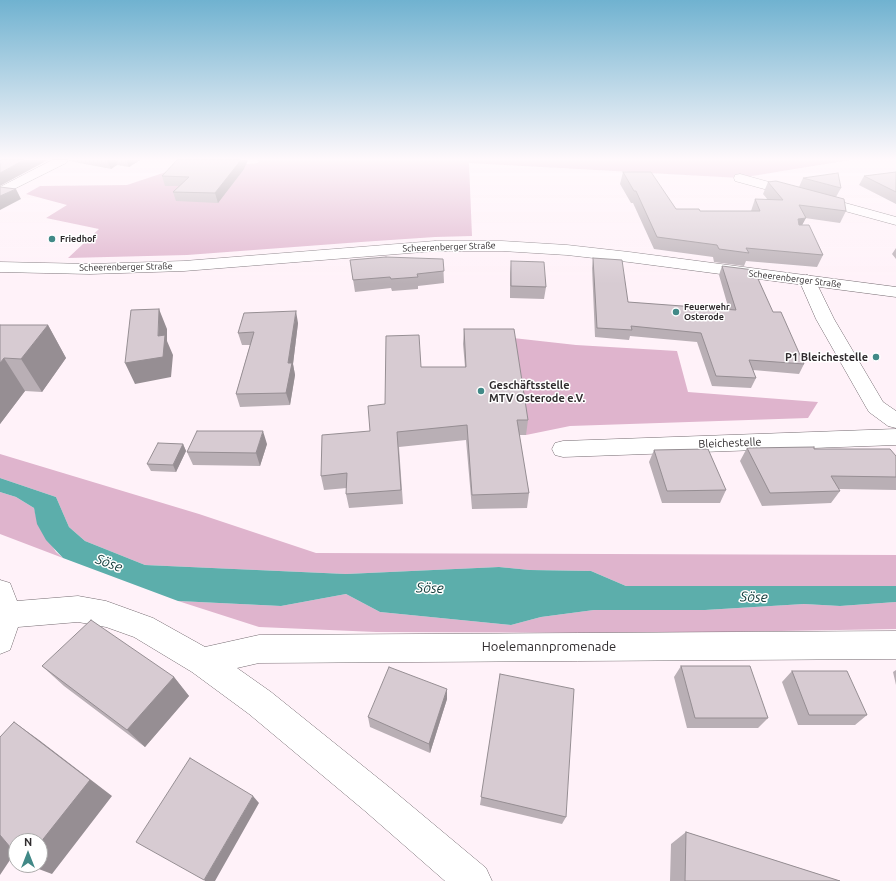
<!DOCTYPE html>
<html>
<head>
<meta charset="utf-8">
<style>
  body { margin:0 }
  #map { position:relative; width:896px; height:881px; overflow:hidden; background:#fff2f9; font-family:Ubuntu,sans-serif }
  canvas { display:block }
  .north { position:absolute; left:8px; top:833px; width:40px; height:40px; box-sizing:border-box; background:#fff; border:1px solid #acabab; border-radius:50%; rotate:0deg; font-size:11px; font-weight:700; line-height:16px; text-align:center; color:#302c2e }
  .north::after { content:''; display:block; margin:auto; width:14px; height:18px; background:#418987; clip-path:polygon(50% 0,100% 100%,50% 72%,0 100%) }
</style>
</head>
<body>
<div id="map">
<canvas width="896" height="881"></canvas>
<div class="north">N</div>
</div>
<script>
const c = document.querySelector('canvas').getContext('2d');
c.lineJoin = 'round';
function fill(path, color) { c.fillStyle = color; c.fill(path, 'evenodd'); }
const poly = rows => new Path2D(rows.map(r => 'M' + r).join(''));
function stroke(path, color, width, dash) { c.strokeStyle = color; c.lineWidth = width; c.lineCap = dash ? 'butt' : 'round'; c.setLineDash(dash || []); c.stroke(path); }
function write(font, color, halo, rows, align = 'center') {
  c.font = font + ' Ubuntu,sans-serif'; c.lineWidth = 3; c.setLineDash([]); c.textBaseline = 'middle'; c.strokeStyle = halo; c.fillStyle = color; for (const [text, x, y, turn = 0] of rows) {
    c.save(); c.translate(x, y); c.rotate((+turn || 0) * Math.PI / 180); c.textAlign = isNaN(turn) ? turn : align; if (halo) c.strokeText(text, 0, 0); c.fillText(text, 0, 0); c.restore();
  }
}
fill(poly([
  [259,160,850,160,740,178,469,163,472,236,435,237,361,242,187,255,68,258,99,229,46,218,67,205,26,194,40,186,127,185,169,171,258,163],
  [513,338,576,345,677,351,688,392,818,402,808,418,570,426,526,435,512,343],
  [0,454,199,514,316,553,896,555,896,586,626,586,591,571,530,570,499,567,346,574,145,565,85,541,69,527,56,497,0,478],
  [0,492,16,497,34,508,38,524,56,552,63,558,0,534],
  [346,594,380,612,511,625,541,617,594,610,705,610,804,604,840,606,896,602,896,629,666,633,376,632,259,627,178,601,281,606]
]), '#dfb4cd');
fill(poly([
  [0,478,56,497,69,527,85,541,145,565,346,574,499,567,530,570,591,571,626,586,896,586,896,602,840,606,804,604,705,610,594,610,541,617,511,625,380,612,346,594,281,606,178,601,63,558,46,540,37,524,34,508,16,497,0,492]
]), '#5caeab');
const minor = poly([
  [52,160,68,160,66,163,0,196,0,187,52,160],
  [740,174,896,217,896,225,735,181,734,178,735,175,740,174],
  [807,275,813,277,815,280,834,319,883,402,896,411,896,428,888,426,869,412,866,407,816,319,799,280,801,277,807,275],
  [896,429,896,445,563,457,555,455,552,449,555,443,563,441,896,429],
  [0,580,10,583,17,601,78,596,106,601,153,618,205,647,259,635,896,631,896,659,259,663,237,668,271,692,389,787,486,868,492,881,445,881,365,811,249,714,192,672,134,637,106,627,78,622,18,627,10,650,0,654,0,580]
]);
const major = poly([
  [435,241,502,241,567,245,629,252,896,287,896,297,629,262,567,255,502,251,435,251,184,271,90,274,0,272,0,262,90,264,184,261,435,241]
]);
stroke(minor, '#756b71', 1);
stroke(major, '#756b71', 1);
fill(minor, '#fff');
fill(major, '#fff');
fill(poly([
  [69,160,140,160,129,167,117,165,111,169,69,161],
  [244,169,218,203,176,201,173,192,179,186,165,186,162,176],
  [623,172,676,209,700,211,751,211,755,199,768,200,763,194,768,182,799,187,803,178,841,188,836,197,846,211,840,223,805,218,802,225,823,255,817,267,746,261,744,266,714,262,713,257,654,249,633,203,631,203,620,184],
  [896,172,896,204,859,185,864,176],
  [896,248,896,259,892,254],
  [593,258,628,302,729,310,719,275,722,266,773,312,804,364,799,374,753,370,756,378,751,388,712,386,697,342,630,336,629,340,595,337,592,268],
  [443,259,444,283,418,286,418,289,392,291,391,288,355,292,350,260],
  [511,261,546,287,544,299,510,298,510,273],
  [298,323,293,364,295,375,290,405,240,407,236,394,250,345,242,345,238,333],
  [0,325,48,325,66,358,42,392,25,391,0,424],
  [464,329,528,420,526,435,519,435,529,493,527,508,472,509,466,440,399,447,403,504,349,508,346,494,347,488,324,490,321,476,370,431,421,367,465,367,463,344],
  [183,444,186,451,176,472,151,471,147,464],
  [267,444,260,466,193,465,187,452],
  [747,448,814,449,896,456,896,490,839,489,840,491,831,503,762,506,740,461],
  [654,450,726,490,720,503,662,503,649,462],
  [42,666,174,677,189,696,145,747,64,686],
  [681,666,768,718,758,728,687,728,674,677],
  [896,670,896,685,893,672],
  [792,671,867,715,855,725,798,725,782,682],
  [500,674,566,817,562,824,480,805],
  [447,689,447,699,430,753,370,727,368,717],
  [686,832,840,881,670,881,671,844]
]), '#b9afb5');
fill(poly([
  [24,160,48,160,0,186,0,173],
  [107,160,116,160,117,165,111,169],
  [126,160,140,160,129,167],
  [241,160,248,160,244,169,218,203,215,193],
  [16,189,21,199,0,210,0,196],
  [806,218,800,229,793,231,798,219],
  [159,309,167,329,167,341,173,355,171,377,135,384,125,363,158,336],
  [296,311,298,323,293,364,295,375,290,405,286,393,288,363],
  [48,325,66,358,42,392,21,359],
  [4,358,25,391,0,424,0,363],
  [263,431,267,444,260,466,256,453],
  [183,444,186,451,176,472,173,465],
  [174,677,189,696,145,747,127,730],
  [447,689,447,699,430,753,429,744],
  [14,722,39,740,112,796,52,874,28,865,40,865,40,843],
  [253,796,259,803,215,881,205,881,204,880],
  [0,830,16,851,0,875]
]), '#968e93');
const building = poly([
  [0,160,24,160,0,173,0,160],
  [177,160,241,160,215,193,173,192,189,177,162,176,177,160],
  [623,172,651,172,676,209,699,209,700,211,760,211,755,199,783,200,768,182,776,181,844,199,846,211,799,205,806,218,798,219,799,225,809,225,823,255,746,248,749,253,719,249,717,245,657,237,636,191,634,191,623,172],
  [896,172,896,192,864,176,896,172],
  [838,173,841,188,803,178,838,173],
  [0,187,16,189,0,196,0,187],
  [386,257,443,259,444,271,417,274,418,277,391,279,390,277,353,280,350,260,386,257],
  [593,258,622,260,628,302,736,310,722,266,754,270,773,312,781,312,804,364,749,360,756,378,716,376,701,333,631,326,632,330,597,328,593,258],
  [511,261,544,262,546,287,511,286,511,261],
  [159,309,158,336,165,335,163,357,125,363,131,310,159,309],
  [296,311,288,363,292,363,286,393,236,394,254,332,238,333,244,313,296,311],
  [0,325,48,325,21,359,4,358,0,363,0,325],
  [464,329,514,329,528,420,517,420,529,493,472,495,467,425,397,432,401,490,346,494,347,473,321,476,322,435,370,431,368,406,385,404,386,336,419,335,421,367,466,367,464,329],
  [197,431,263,431,256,453,187,452,197,431],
  [158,443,183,444,173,465,147,464,158,443],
  [814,447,814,449,890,449,896,456,896,477,831,476,840,491,770,493,747,448,814,447],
  [708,449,726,490,667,491,654,450,708,449],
  [91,620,174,677,127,730,42,666,91,620],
  [681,666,750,666,768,718,695,718,681,666],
  [389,667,447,689,429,744,368,717,389,667],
  [792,671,847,671,867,715,809,715,792,671],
  [500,674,574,689,566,817,481,797,500,674],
  [14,722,90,780,40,843,40,841,16,841,16,854,0,835,0,737,14,722],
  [190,758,253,796,204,880,136,842,190,758],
  [686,832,840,881,685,881,686,832]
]);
fill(building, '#d7cbd2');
stroke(building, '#968e93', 1);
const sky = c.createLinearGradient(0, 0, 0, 284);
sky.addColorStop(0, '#70b2d0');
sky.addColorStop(0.56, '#fff9fc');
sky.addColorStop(1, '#fff9fc00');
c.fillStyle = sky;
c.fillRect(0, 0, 896, 284);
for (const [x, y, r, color] of [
  [52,239,4,"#418987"],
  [676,312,4,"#418987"],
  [876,357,4,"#418987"],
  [481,391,4,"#418987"]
]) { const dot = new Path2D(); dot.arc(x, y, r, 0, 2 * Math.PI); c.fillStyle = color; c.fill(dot); stroke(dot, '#fff', 1.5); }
write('bold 9px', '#302c2e', '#fff', [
  ["Friedhof",60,239],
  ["Feuerwehr",684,307],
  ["Osterode",684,317]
], 'left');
write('9px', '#302c2e', '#fff', [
  ["Scheerenberger Straße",449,247,-2],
  ["Scheerenberger Straße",126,267,-1],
  ["Scheerenberger Straße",795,279,7]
]);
write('bold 11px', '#302c2e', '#fff', [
  ["P1 Bleichestelle",868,357],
  ["Geschäftsstelle",489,385,"left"],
  ["MTV Osterode e.V.",489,398,"left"]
], 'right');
write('11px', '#302c2e', '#fff', [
  ["Bleichestelle",730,443,-2]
]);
write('13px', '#302c2e', '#fff', [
  ["Hoelemannpromenade",549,647]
]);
write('italic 14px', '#19413f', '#fff', [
  ["Söse",109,563,20],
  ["Söse",430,588,2],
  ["Söse",754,597,2]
]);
</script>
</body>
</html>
